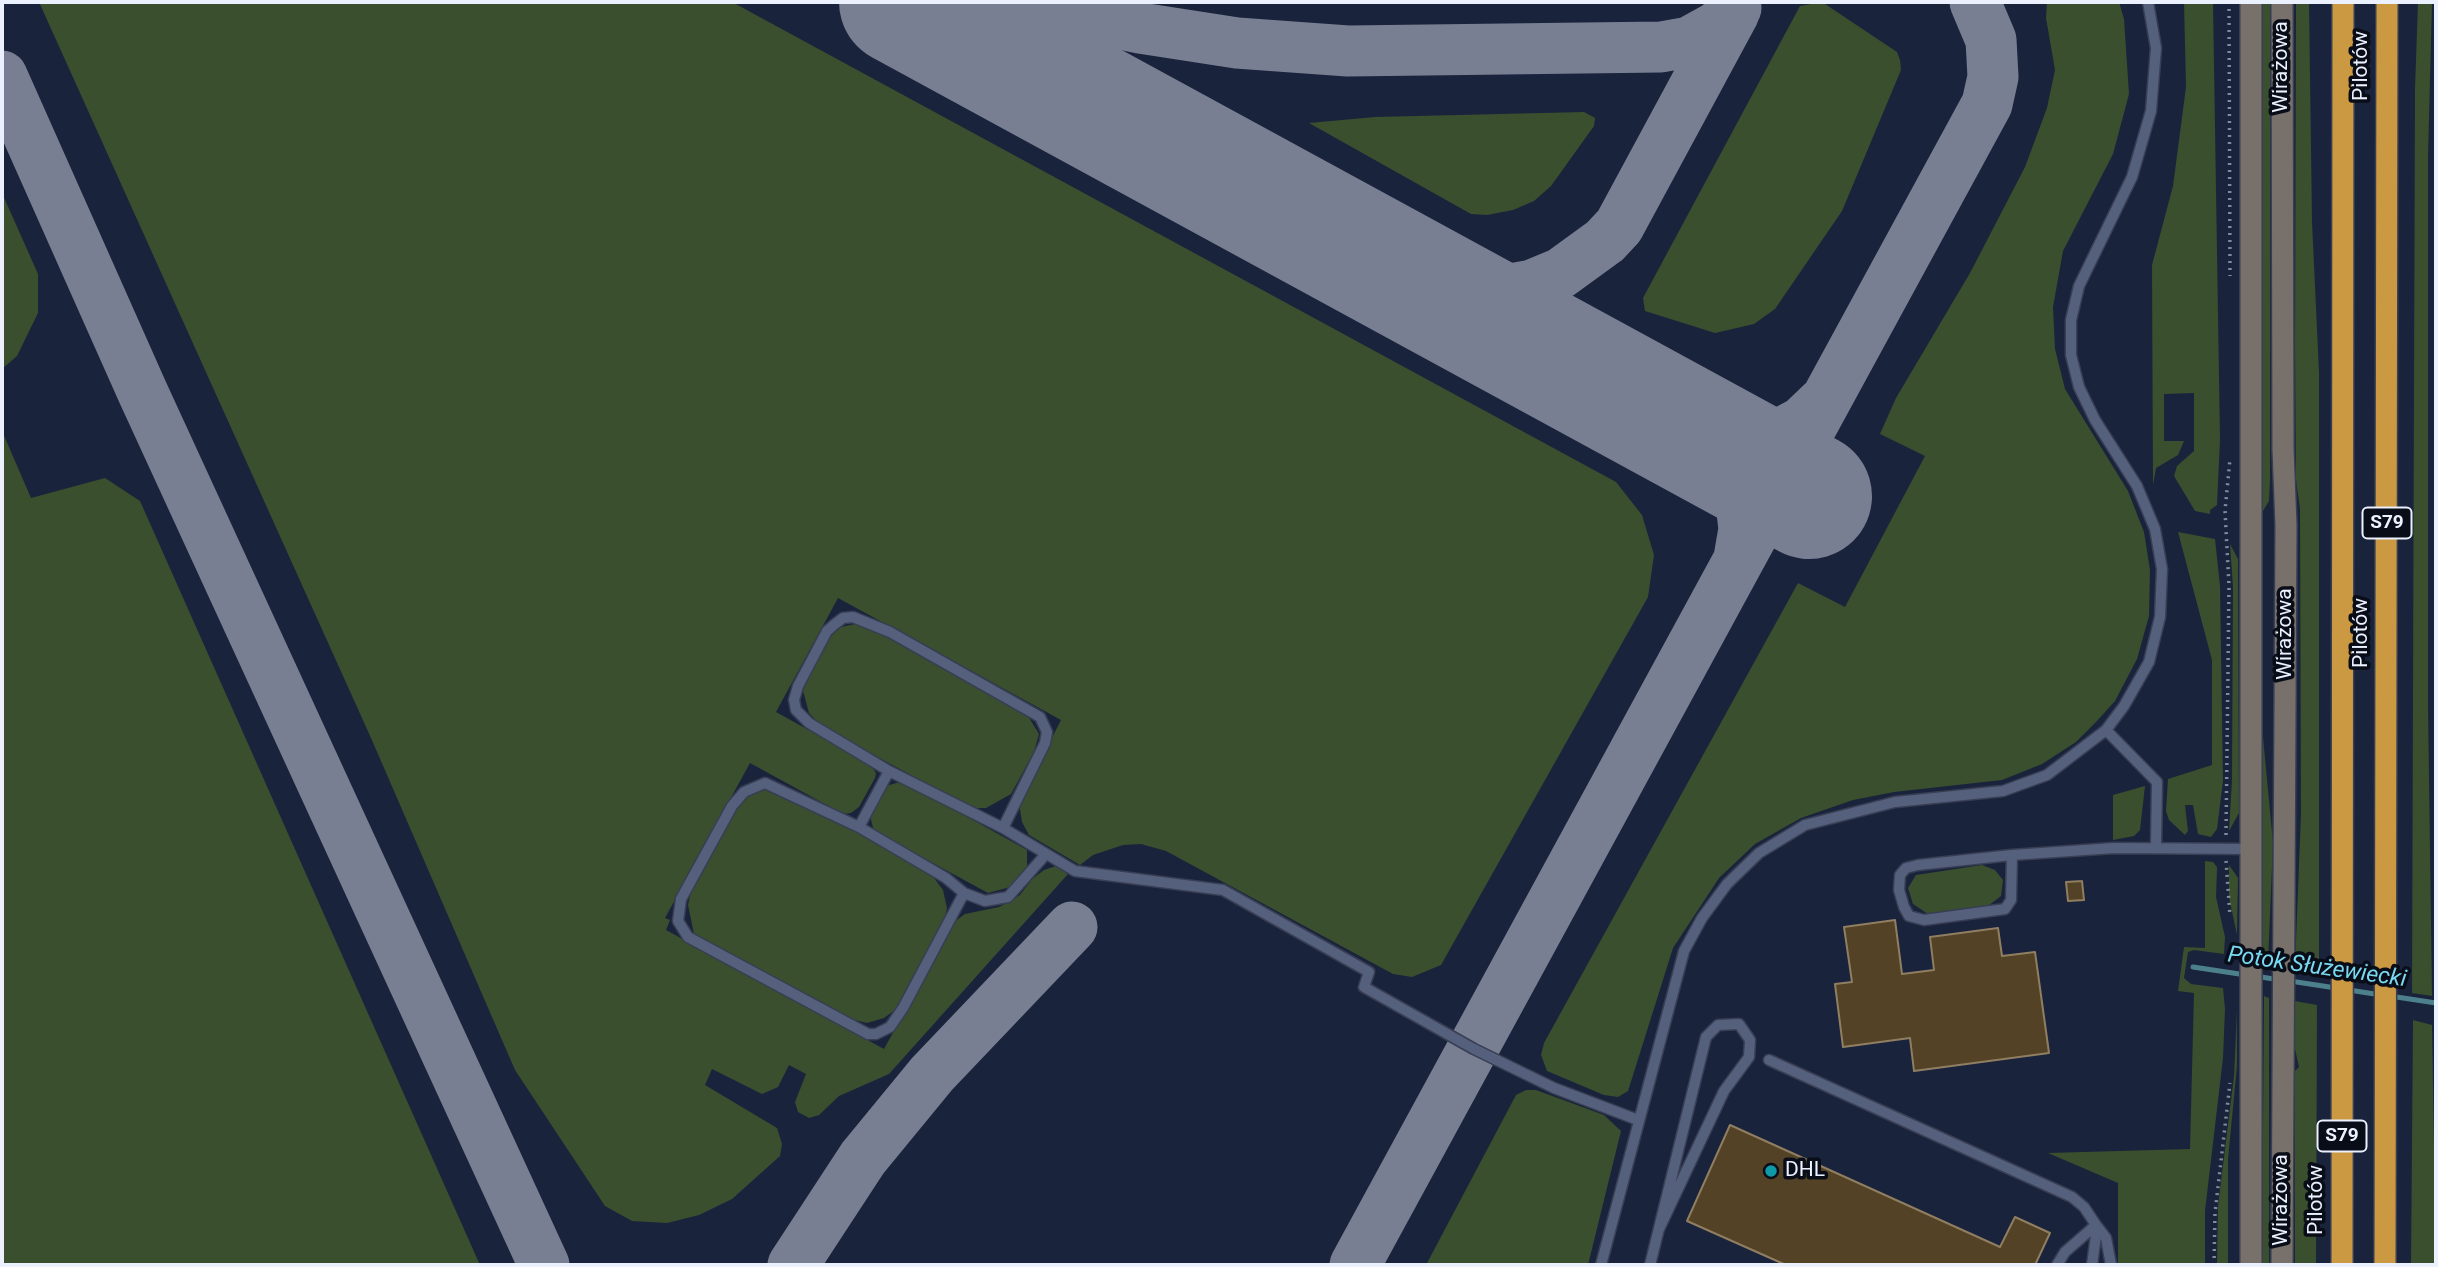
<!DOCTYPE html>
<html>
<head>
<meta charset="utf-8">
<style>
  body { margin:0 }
  #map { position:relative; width:2438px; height:1267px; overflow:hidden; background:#1a233c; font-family:Roboto,sans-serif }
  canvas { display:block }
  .frame { position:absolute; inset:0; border:4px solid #ecf1ff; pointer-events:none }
</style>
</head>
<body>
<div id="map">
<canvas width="2438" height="1267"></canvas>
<div class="frame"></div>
</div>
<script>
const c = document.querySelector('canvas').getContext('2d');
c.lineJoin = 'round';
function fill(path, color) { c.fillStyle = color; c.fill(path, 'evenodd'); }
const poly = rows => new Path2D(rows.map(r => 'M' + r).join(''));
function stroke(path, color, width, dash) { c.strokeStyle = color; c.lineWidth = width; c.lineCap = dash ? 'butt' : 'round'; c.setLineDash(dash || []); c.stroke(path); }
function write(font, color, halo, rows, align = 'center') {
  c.font = font + ' Roboto,sans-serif'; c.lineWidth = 7; c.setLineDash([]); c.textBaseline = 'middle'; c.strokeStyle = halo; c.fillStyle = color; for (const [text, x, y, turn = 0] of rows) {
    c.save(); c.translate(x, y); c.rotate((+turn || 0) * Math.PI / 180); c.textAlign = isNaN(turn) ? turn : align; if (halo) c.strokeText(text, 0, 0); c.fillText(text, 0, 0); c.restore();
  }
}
fill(poly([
  [39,2,732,2,1616,482,1642,515,1654,555,1648,597,1441,965,1412,977,1393,974,1166,851,1141,844,1123,845,1093,855,1080,865,1029,835,1022,822,1019,803,1061,720,838,598,776,712,870,764,876,773,875,778,859,807,851,813,843,814,750,763,665,918,670,920,666,930,884,1049,954,922,965,914,999,907,1020,895,1032,879,1044,870,1056,866,1068,874,889,1074,839,1096,819,1115,809,1118,798,1112,795,1102,806,1074,789,1065,778,1087,762,1094,712,1069,705,1085,777,1128,782,1144,780,1156,732,1199,699,1215,667,1223,632,1221,605,1206,515,1070,371,738],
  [1822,2,1897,52,1900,60,1901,70,1842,211,1775,309,1754,324,1715,333,1645,311,1643,298,1800,6],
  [2047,2,2119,2,2124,19,2129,94,2113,154,2063,251,2053,307,2055,349,2065,389,2128,491,2144,532,2150,570,2149,616,2137,659,2115,701,2096,722,2076,742,2042,764,2002,780,1894,792,1853,800,1801,818,1755,844,1719,878,1673,948,1628,1091,1618,1097,1604,1095,1547,1071,1541,1055,1544,1043,1798,583,1845,607,1925,456,1880,434,1896,398,1970,273,2025,167,2047,108,2055,70,2046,18],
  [2184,2,2213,2,2220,440,2217,505,2210,510,2210,514,2195,511,2174,476,2177,466,2194,451,2194,393,2164,394,2164,441,2184,441,2178,455,2156,468,2153,485,2152,265,2173,186,2186,87],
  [2263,2,2270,2,2270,480,2269,501,2263,511],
  [2296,2,2309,2,2312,222,2319,372,2319,971,2295,967,2301,813,2300,509,2296,480,2295,347],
  [2418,2,2432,2,2428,157,2428,705,2432,996,2412,993,2415,89],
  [1584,112,1595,118,1594,126,1551,186,1534,201,1513,210,1487,215,1471,214,1309,123,1375,117],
  [2,193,38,274,38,313,17,356,2,369],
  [2,431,31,498,105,478,140,501,480,1265,2,1265],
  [2178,532,2215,539,2220,586,2223,781,2217,829,2211,837,2198,834,2193,805,2185,805,2188,831,2185,835,2169,820,2166,811,2168,779,2212,765,2212,660],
  [2230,544,2238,559,2239,813,2229,831,2232,780,2233,587],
  [855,624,877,628,1012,701,1028,716,1039,734,1034,752,1011,794,986,808,972,808,822,727,809,713,802,687,824,642,841,627],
  [2263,737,2273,843,2268,962,2263,961],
  [903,781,1027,850,1027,870,1010,887,988,893,874,831,870,816,886,786],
  [2145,786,2140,830,2134,836,2113,840,2113,795],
  [764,789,786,793,931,874,943,890,947,908,945,917,895,1010,884,1018,867,1023,842,1017,694,934,688,905,691,891,736,806,751,793],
  [2205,861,2213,862,2217,867,2216,897,2225,937,2224,954,2194,950,2188,952,2184,978,2191,984,2223,988,2225,1009,2223,1058,2205,1211,2205,1265,2118,1265,2118,1183,2048,1153,2190,1149,2194,993,2178,991,2184,947,2205,948],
  [1982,865,1995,870,2003,880,2001,896,1988,906,1928,914,1913,904,1908,888,1916,875],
  [2229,865,2238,878,2237,935,2229,897],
  [2264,996,2269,998,2269,1265,2262,1265],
  [2295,1001,2317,1005,2316,1265,2295,1265,2295,1071,2299,1067,2295,1049],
  [2237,1011,2237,1066,2228,1159,2228,1264,2217,1265,2218,1206,2234,1076],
  [2413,1020,2432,1025,2436,1265,2411,1265],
  [1526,1090,1536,1090,1604,1115,1621,1131,1588,1265,1426,1265,1516,1095]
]), '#3a4f2e');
stroke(poly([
  [2193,967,2246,975],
  [2255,976,2280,980],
  [2290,981,2336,988],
  [2349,990,2381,995],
  [2390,996,2436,1003]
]), '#4d808d', 5);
stroke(poly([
  [1016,2,1140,28,1237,43,1348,51,1661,47,1689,42,1718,26,1736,8],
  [2,76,143,393,544,1265],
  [1420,284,1460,292,1499,291,1532,285,1561,273,1605,241,1619,226,1734,13],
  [1739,558,1744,529,1741,503,1732,480,1697,436,1753,440,1774,437,1802,422,1823,402],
  [793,1265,863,1158,932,1074,1072,927],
  [1355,1265,1987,104,1993,77,1991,40,1975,2]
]), '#787f93', 51);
stroke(poly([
  [902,2,1809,496]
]), '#787f93', 126);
const building = poly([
  [2082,881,2084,900,2068,901,2066,882,2082,881],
  [1895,920,1902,974,1934,970,1930,937,1998,928,2002,956,2035,952,2049,1053,1914,1071,1910,1038,1843,1047,1835,984,1852,982,1844,927,1895,920],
  [1730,1125,2000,1247,2015,1217,2050,1233,2035,1265,1786,1265,1687,1221,1730,1125]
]);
fill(building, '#534226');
stroke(building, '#907e61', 2);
const service = poly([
  [2106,730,2157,782,2156,847],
  [859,827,889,771],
  [1003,828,1045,743,1047,732,1040,717,890,632,853,617,843,618,835,624,827,631,798,686,794,700,796,710,809,723,889,771,1003,828,1075,871,1223,890,1369,972,1364,987,1474,1049,1554,1088,1638,1120],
  [2012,855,2011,900,2005,909,1924,920,1909,916,1904,907,1899,890,1900,875,1906,868,1918,865,2012,855,2114,848,2251,849],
  [964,893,903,1008,890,1027,876,1034,868,1034,688,937,678,921,681,899,732,806,744,792,765,783,859,827,946,878,964,893,985,901,1008,897,1046,854],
  [1769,1060,2072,1197,2084,1207,2096,1225,2065,1252,2057,1265],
  [2096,1225,2106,1238,2111,1265],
  [1601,1265,1684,951,1702,918,1727,884,1759,853,1805,825,1895,802,2003,791,2047,775,2106,730,2124,706,2149,662,2160,617,2162,569,2155,529,2137,486,2095,420,2079,387,2071,355,2071,320,2079,286,2132,177,2151,111,2156,48,2148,2],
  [1650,1265,1706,1037,1718,1025,1739,1024,1750,1040,1749,1057,1724,1091,1659,1229],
  [2092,1265,2097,1228]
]);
const secondary = poly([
  [2251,1265,2251,2],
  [2282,1265,2286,525,2283,449,2282,2]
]);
const motorway = poly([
  [2342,1265,2343,2],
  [2385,1265,2387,2]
]);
stroke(service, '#383e53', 13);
stroke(secondary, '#383e53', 24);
stroke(motorway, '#383e53', 24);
stroke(poly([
  [2229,2,2230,276],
  [2226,835,2229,586,2225,511,2230,459],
  [2226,861,2230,916],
  [2214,1265,2215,1213,2230,1083]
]), '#838a9d', 3.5, [2, 5]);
stroke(service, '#55607d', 10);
stroke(secondary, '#78716b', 21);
stroke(motorway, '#cb9941', 21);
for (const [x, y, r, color] of [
  [1771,1171,7,"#0f9aa8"]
]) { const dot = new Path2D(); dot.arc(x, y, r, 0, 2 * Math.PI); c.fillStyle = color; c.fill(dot); stroke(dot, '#090d18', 2.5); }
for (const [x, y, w] of [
  [2387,523,49],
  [2342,1136,49]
]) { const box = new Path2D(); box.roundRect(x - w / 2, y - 15.5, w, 31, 5); c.fillStyle = '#090d18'; c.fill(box); stroke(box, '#ecf1ff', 2); }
write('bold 19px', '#ecf1ff', null, [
  ["S79",2387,523],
  ["S79",2342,1136]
]);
write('21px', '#ecf1ff', '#090d18', [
  ["Pilotów",2362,66,-90],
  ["Wirażowa",2282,67,-90],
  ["Pilotów",2362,633,-90],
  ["Wirażowa",2286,634,-90],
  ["Wirażowa",2282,1200,-90],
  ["Pilotów",2317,1200,-90]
]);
write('21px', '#ecf1ff', '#090d18', [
  ["DHL",1785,1171]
], 'left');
write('italic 23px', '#79d9f0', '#090d18', [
  ["Potok Służewiecki",2317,968,8]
]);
</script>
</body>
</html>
